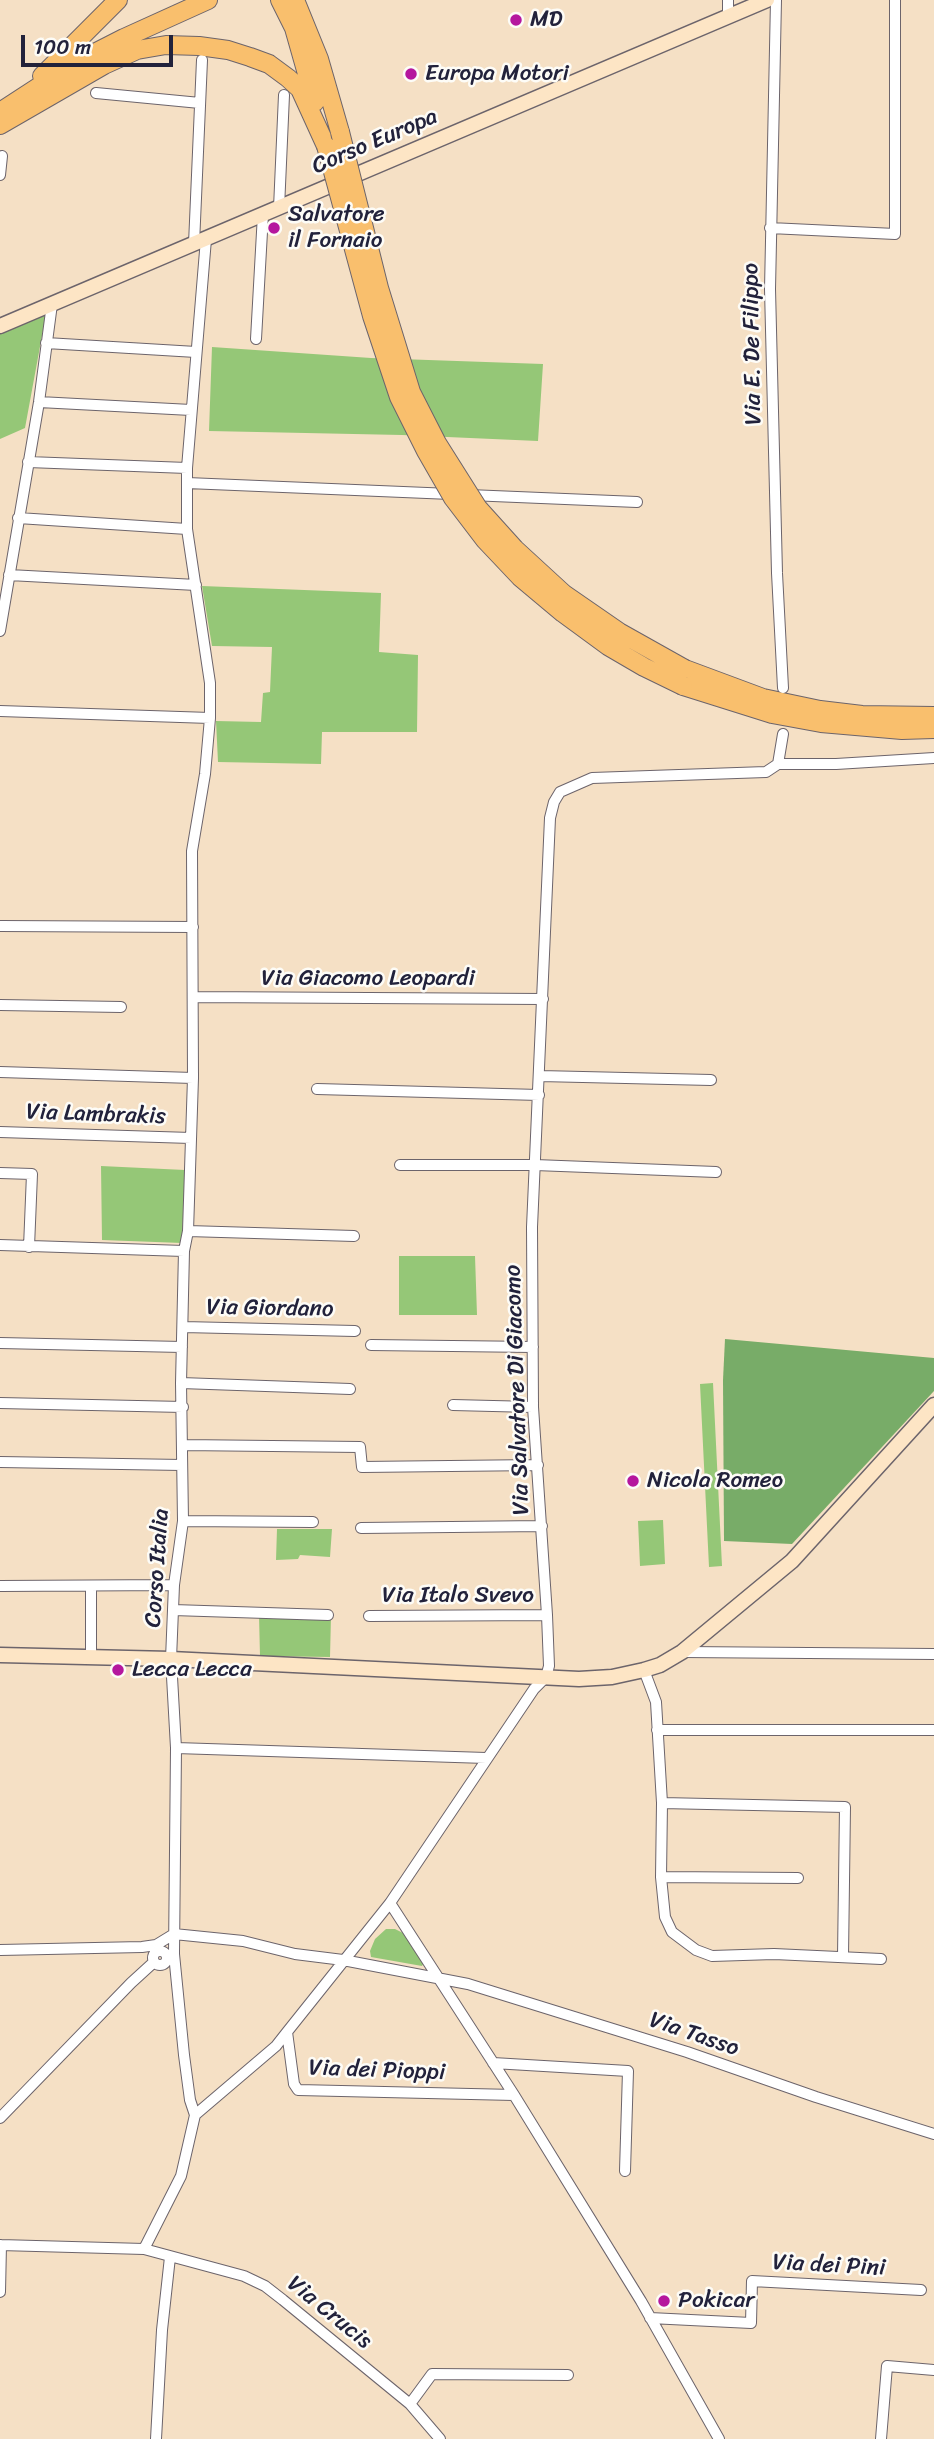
<!DOCTYPE html>
<html>
<head>
<meta charset="utf-8">
<style>
  body { margin:0 }
  #map { position:relative; width:934px; height:2439px; overflow:hidden; background:#f5e0c5; font-family:Sriracha,sans-serif }
  canvas { display:block }
  .scale { position:absolute; left:21px; top:35px; width:152px; height:32px; box-sizing:border-box; border:4px solid #22223b; border-top:0; padding-left:9px; font-size:21px; line-height:24px; white-space:nowrap; color:#22223b; -webkit-text-stroke:5px #fdfcf7; paint-order:stroke }
</style>
</head>
<body>
<div id="map">
<canvas width="934" height="2439"></canvas>
<div class="scale">100 m</div>
</div>
<script>
const c = document.querySelector('canvas').getContext('2d');
c.lineJoin = 'round';
function fill(path, color) { c.fillStyle = color; c.fill(path, 'evenodd'); }
const poly = rows => new Path2D(rows.map(r => 'M' + r).join(''));
function stroke(path, color, width, dash) { c.strokeStyle = color; c.lineWidth = width; c.lineCap = dash ? 'butt' : 'round'; c.setLineDash(dash || []); c.stroke(path); }
function write(font, color, halo, rows, align = 'center') {
  c.font = font + ' Sriracha,sans-serif'; c.lineWidth = 5; c.setLineDash([]); c.textBaseline = 'middle'; c.strokeStyle = halo; c.fillStyle = color; for (const [text, x, y, turn = 0] of rows) {
    c.save(); c.translate(x, y); c.rotate((+turn || 0) * Math.PI / 180); c.textAlign = isNaN(turn) ? turn : align; if (halo) c.strokeText(text, 0, 0); c.fillText(text, 0, 0); c.restore();
  }
}
fill(poly([
  [46,314,25,428,0,439,0,333],
  [212,347,371,358,543,364,538,441,402,435,209,431],
  [202,586,381,593,379,652,418,655,417,732,322,732,321,764,218,762,216,721,261,722,263,693,270,692,272,647,212,646],
  [101,1166,185,1170,182,1243,102,1240],
  [399,1256,475,1256,477,1315,399,1315],
  [713,1383,722,1566,709,1567,700,1384],
  [663,1520,665,1564,640,1566,638,1521],
  [277,1529,332,1529,330,1557,300,1555,298,1559,276,1560],
  [259,1615,331,1616,330,1657,260,1656],
  [386,1929,395,1929,403,1933,424,1963,422,1966,371,1957,370,1951,375,1939]
]), '#95c777');
fill(poly([
  [725,1339,934,1358,934,1391,792,1544,724,1541,723,1380]
]), '#78ac68');
const street = poly([
  [776,0,770,289,777,573,783,688],
  [728,17,728,0],
  [96,93,200,103],
  [0,175,2,156],
  [279,208,284,95],
  [770,228,895,234,895,0],
  [194,244,202,60],
  [256,339,263,214],
  [46,343,196,352],
  [39,402,191,410],
  [28,462,187,468],
  [187,483,451,494],
  [469,495,637,502],
  [18,518,187,529],
  [9,575,196,585],
  [0,631,39,402,52,304],
  [0,711,210,718],
  [778,764,836,764,934,758],
  [0,926,193,927],
  [193,997,543,999],
  [0,1005,121,1007],
  [0,1072,193,1078],
  [540,1076,711,1080],
  [317,1089,539,1095],
  [0,1132,191,1138],
  [400,1165,535,1165,716,1172],
  [0,1173,32,1174,29,1247],
  [188,1231,354,1236],
  [0,1245,184,1251],
  [183,1327,355,1331],
  [0,1343,182,1347],
  [371,1345,533,1347],
  [181,1383,350,1389],
  [0,1403,183,1407],
  [453,1405,533,1407],
  [183,1445,360,1447,362,1467,538,1465],
  [0,1462,182,1465],
  [183,1521,313,1522],
  [361,1528,542,1526],
  [0,1586,174,1585],
  [173,1610,328,1615],
  [369,1616,547,1615],
  [683,1652,934,1654],
  [91,1657,91,1586],
  [644,1670,656,1702,662,1803,661,1877,665,1917,672,1932,696,1950,712,1956,774,1954,881,1959],
  [657,1730,934,1730],
  [176,1748,486,1758],
  [662,1803,845,1807,843,1956],
  [661,1877,798,1878],
  [390,1903,514,2095,641,2301,719,2439],
  [0,1950,142,1947,156,1945,174,1934,243,1941,295,1954,343,1960,468,1984,687,2052,816,2097,934,2134],
  '153 1958a7 7 0 1 1 14 0a7 7 0 1 1-14 0Z',
  [287,2032,294,2084,298,2090,514,2095],
  [493,2063,628,2071,625,2171],
  [195,2115,276,2046,287,2032,390,1903,534,1689,546,1677,549,1666,547,1615,533,1407,532,1227,550,818,554,802,560,792,592,778,766,772,778,764,783,734],
  [0,2118,131,1983,154,1962],
  [0,2245,144,2249,244,2276,265,2286,283,2300,410,2404,440,2439],
  [144,2249,181,2176,195,2115,190,2100,184,2055,174,1954,176,1748,171,1659,174,1585,183,1521,181,1383,184,1251,188,1231,193,1078,192,851,205,774,210,718,210,683,187,529,187,468,206,239],
  [0,2292,1,2245],
  [650,2318,751,2323,752,2281,921,2290],
  [410,2404,432,2374,568,2375],
  [156,2439,162,2330,170,2257],
  [881,2439,887,2366,934,2370]
]);
const secondary = poly([
  [0,326,767,0],
  [0,1655,171,1659,579,1679,612,1677,644,1670,660,1665,682,1652,792,1561,934,1405]
]);
const highway = poly([
  [280,0,294,28,315,102],
  [295,0,319,59,340,132],
  [42,76,118,0],
  [0,112,75,63,124,38,208,0],
  [0,125,104,65,137,50,166,45,199,46,228,50,250,57,269,64,288,78,300,89,326,146],
  [685,669,763,698,820,710,862,715,934,716],
  [683,686,772,714,821,723,902,730,934,729]
]);
stroke(street, '#6c646b', 12);
stroke(secondary, '#6c646b', 17);
stroke(highway, '#6c646b', 20);
stroke(street, '#fff', 10);
stroke(secondary, '#fde5c5', 14);
stroke(highway, '#f9bf6d', 18);
const highwayBridge = poly([
  [340,132,379,288,411,392,437,443,478,508,515,549,564,594,619,632,685,669],
  [326,146,372,316,399,397,426,451,453,498,485,540,520,577,563,613,608,646,644,667,683,686]
]);
stroke(highwayBridge, '#6c646b', 20, []);
stroke(highwayBridge, '#f9bf6d', 18);
for (const [x, y, r, color] of [
  [516,20,7,"#b5179e"],
  [411,74,7,"#b5179e"],
  [274,228,7,"#b5179e"],
  [633,1481,7,"#b5179e"],
  [118,1670,7,"#b5179e"],
  [664,2301,7,"#b5179e"]
]) { const dot = new Path2D(); dot.arc(x, y, r, 0, 2 * Math.PI); c.fillStyle = color; c.fill(dot); stroke(dot, '#fdfcf7', 2.5); }
write('23px', '#22223b', '#fdfcf7', [
  ["MD",530,20],
  ["Europa Motori",425,74],
  ["Salvatore",288,215],
  ["il Fornaio",288,241],
  ["Nicola Romeo",647,1481],
  ["Lecca Lecca",132,1670],
  ["Pokicar",678,2301]
], 'left');
write('23px', '#22223b', '#fdfcf7', [
  ["Corso Europa",375,142,-23],
  ["Via E. De Filippo",753,344,-91],
  ["Via Giacomo Leopardi",368,979],
  ["Via Lambrakis",96,1115,2],
  ["Via Giordano",270,1309,1],
  ["Via Salvatore Di Giacomo",518,1390,-92],
  ["Corso Italia",158,1568,-86],
  ["Via Italo Svevo",458,1596],
  ["Via Tasso",694,2035,19],
  ["Via dei Pioppi",377,2071,2],
  ["Via dei Pini",829,2266,3],
  ["Via Crucis",329,2313,39]
]);
</script>
</body>
</html>
